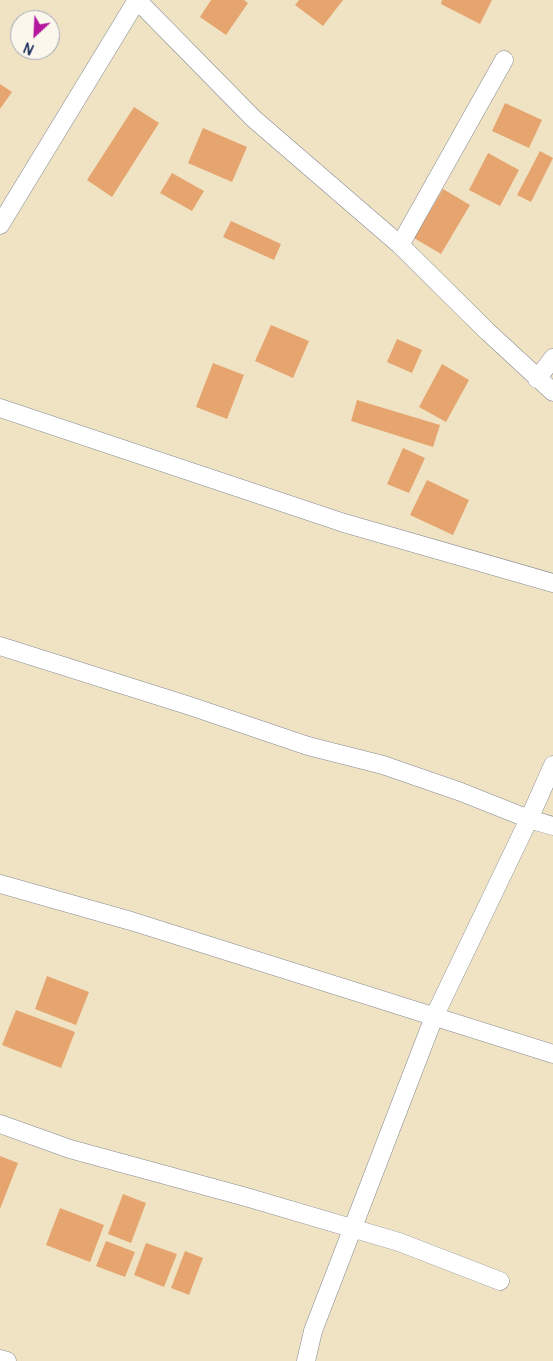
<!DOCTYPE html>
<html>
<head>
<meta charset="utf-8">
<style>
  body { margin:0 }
  #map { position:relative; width:553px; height:1361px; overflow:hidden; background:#efe3c4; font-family:Pangolin,sans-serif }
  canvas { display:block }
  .north { position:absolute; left:10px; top:10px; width:50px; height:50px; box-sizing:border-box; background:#fbf7ec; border:1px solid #a1a7b3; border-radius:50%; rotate:205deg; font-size:14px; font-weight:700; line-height:20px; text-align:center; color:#1b2f5e }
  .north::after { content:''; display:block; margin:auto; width:18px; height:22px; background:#b5179e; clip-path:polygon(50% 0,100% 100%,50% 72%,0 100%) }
</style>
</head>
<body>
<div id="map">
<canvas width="553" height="1361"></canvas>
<div class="north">N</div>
</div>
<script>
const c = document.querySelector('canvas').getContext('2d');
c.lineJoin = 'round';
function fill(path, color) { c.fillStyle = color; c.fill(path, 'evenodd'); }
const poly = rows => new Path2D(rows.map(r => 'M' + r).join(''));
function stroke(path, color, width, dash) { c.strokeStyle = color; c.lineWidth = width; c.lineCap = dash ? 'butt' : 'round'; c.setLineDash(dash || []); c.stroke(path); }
fill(poly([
  [211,0,244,0,248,3,226,35,200,17],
  [299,0,343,0,323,26,295,5],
  [442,0,492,0,480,24,441,4],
  [0,84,12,92,0,109],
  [505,103,542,120,529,148,492,131],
  [134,107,159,123,112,197,87,180],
  [203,128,247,147,232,182,188,163],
  [540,151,553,158,531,202,517,195],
  [488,153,519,170,500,206,469,190],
  [172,173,204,191,192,211,160,193],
  [443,189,470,205,441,254,414,238],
  [231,221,281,244,274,260,223,237],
  [271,325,309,341,293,378,255,361],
  [397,339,422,350,412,373,387,362],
  [213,363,244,375,227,419,196,407],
  [442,364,469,380,446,422,419,407],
  [357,400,440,425,433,447,351,421],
  [403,448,425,458,409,493,387,484],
  [427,480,469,500,453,535,410,515],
  [47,976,89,992,76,1025,35,1009],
  [16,1010,75,1032,61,1068,2,1045],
  [0,1156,18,1163,0,1209],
  [123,1194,146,1203,131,1243,108,1234],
  [60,1208,104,1225,90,1262,46,1245],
  [106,1241,135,1252,125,1277,96,1266],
  [146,1243,177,1254,164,1287,134,1275],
  [185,1251,203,1258,189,1295,171,1288]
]), '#e6a56f');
const minor = poly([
  [137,0,254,119,400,245,488,332,553,392],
  [0,225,137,0],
  [400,245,504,60],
  [537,379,553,358],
  [0,408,344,523,553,583],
  [0,646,190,706,308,746,383,765,461,792,529,819,553,826],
  [0,884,131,921,553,1054],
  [0,1124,70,1149,246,1197,399,1242,500,1281],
  [0,1359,7,1361],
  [306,1361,313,1331,434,1017,529,819,553,765]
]);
stroke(minor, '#858991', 19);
stroke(minor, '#fff', 18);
</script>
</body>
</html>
